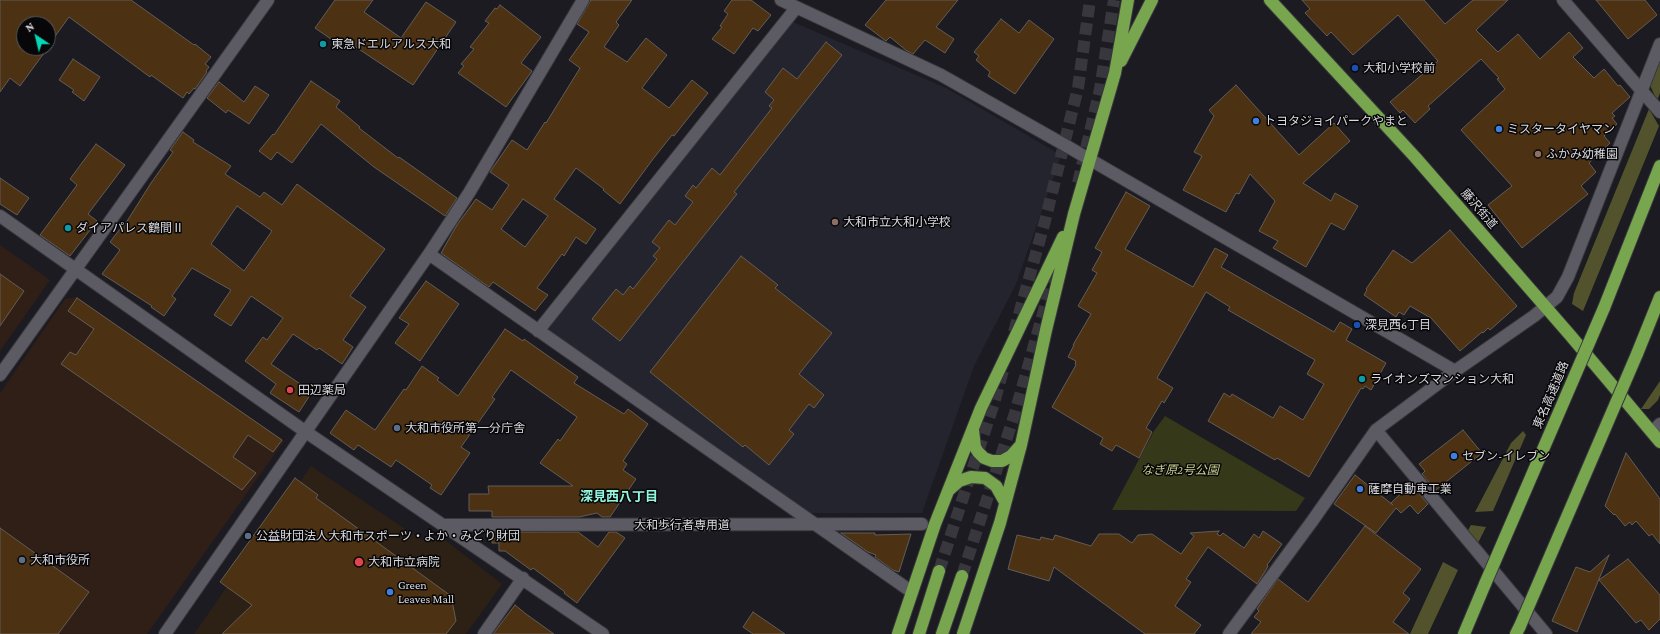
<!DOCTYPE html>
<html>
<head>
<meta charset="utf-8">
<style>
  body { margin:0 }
  #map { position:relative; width:1660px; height:634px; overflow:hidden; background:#1c1b22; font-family:"Crimson Pro",serif }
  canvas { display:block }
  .north { position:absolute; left:16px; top:16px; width:40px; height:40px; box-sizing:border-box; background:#070709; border:1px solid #5b5b5e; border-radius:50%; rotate:325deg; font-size:11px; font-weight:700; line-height:16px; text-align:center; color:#d9d8dd }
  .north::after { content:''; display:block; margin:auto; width:14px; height:18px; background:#08d5b5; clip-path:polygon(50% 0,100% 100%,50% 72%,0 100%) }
</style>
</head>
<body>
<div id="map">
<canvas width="1660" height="634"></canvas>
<div class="north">N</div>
</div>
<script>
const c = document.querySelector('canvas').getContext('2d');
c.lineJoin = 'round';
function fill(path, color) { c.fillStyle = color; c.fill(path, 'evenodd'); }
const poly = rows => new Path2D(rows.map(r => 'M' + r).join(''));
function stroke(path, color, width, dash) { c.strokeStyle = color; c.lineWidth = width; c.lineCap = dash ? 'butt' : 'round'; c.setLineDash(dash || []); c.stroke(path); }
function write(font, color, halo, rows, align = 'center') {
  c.font = font + ' "Crimson Pro","Noto Sans JP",serif'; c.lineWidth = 3; c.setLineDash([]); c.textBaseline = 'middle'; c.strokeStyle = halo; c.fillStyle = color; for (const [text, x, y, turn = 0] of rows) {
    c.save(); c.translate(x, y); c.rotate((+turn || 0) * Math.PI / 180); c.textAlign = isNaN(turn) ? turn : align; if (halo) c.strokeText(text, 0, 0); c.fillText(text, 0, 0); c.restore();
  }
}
fill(poly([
  [0,245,50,280,0,351],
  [77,297,284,441,147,634,0,634,0,393,65,299]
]), '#301f17');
fill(poly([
  [793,22,946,88,1056,152,1060,159,1016,284,974,366,922,513,810,513,550,332,548,326]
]), '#24242f');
fill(poly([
  [311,466,422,540,441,537,502,584,466,634,194,634]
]), '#2d2014');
fill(poly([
  [1165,416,1305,498,1296,511,1112,510,1154,431]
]), '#36381a');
fill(poly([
  [1660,55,1660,93,1657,101,1650,85],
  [1649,109,1659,126,1583,311,1572,304,1574,293],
  [1660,381,1660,395,1658,400,1649,409,1641,409],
  [1523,431,1526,435,1493,511,1475,512,1511,443],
  [1471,525,1486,527,1476,547,1467,532],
  [1443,562,1458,570,1428,634,1410,634]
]), '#52532c');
const building = poly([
  [0,0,131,0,194,45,195,44,211,57,205,64,209,67,206,71,207,72,195,89,194,88,189,94,187,92,183,98,151,75,150,77,69,17,48,46,48,24,24,24,24,48,46,48,43,52,44,53,20,86,10,78,0,92,0,0],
  [335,0,373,0,364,12,401,38,426,2,456,22,413,85,345,40,341,46,315,28,335,0],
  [591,0,632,0,616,22,619,25,604,47,627,62,646,38,667,55,642,88,669,108,692,80,708,93,685,122,674,136,672,135,653,159,620,204,603,190,604,189,576,168,554,199,596,229,586,244,576,237,564,256,562,254,537,288,548,295,535,311,493,282,489,287,441,253,457,225,476,199,492,210,509,185,490,172,494,166,512,140,527,150,545,122,546,123,580,68,569,60,589,32,577,24,591,0],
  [523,199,548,216,525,247,501,229,523,199],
  [732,0,751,0,771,15,758,31,753,28,734,54,712,39,722,27,720,26,728,14,724,11,732,0],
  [886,0,958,0,936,27,954,39,945,53,925,40,913,54,907,51,890,37,886,41,865,25,886,0],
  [1302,0,1424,0,1445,24,1473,0,1508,0,1476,30,1498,52,1518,34,1540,59,1569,32,1583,48,1573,57,1594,78,1604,69,1618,86,1620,85,1630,97,1612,113,1615,116,1612,118,1617,124,1604,136,1610,143,1589,163,1596,172,1581,186,1588,194,1522,248,1488,205,1512,186,1461,130,1505,89,1497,79,1499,78,1481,59,1428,106,1430,109,1415,123,1403,110,1400,113,1390,102,1438,61,1398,15,1353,55,1331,32,1327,36,1305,13,1310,9,1302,0],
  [1596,0,1645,0,1657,15,1628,39,1596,0],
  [500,5,541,37,521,63,532,71,506,107,458,73,464,66,461,64,474,49,470,47,489,23,485,21,495,8,497,9,500,5],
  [1001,19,1019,33,1029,20,1054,39,1015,94,988,76,990,72,976,60,979,56,974,52,1001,19],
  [826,42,842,55,734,192,737,194,620,341,592,319,616,289,623,295,630,286,633,289,657,259,653,256,660,248,652,242,669,220,675,225,693,202,685,196,693,185,696,188,712,168,720,175,772,108,769,106,774,100,765,92,783,68,797,79,826,42],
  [73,59,100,77,84,101,72,92,74,90,59,80,73,59],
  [311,81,340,101,336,107,360,127,359,128,398,158,399,157,457,198,445,216,374,167,321,124,292,163,277,152,271,160,259,151,273,134,274,135,311,81],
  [219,82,244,102,255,86,269,95,249,124,228,110,226,113,207,98,219,82],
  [1236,85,1299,155,1334,123,1350,141,1303,183,1331,201,1335,193,1358,206,1344,230,1331,223,1306,267,1273,248,1278,241,1259,231,1275,201,1250,174,1239,194,1236,193,1226,212,1183,190,1202,156,1194,152,1214,116,1209,110,1236,85],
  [183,132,194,140,193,142,231,166,225,174,260,197,264,192,282,205,297,184,385,249,350,296,366,307,343,340,353,347,342,364,319,348,317,350,293,334,271,364,312,392,299,412,270,393,276,384,245,361,263,337,267,340,283,318,251,296,231,326,214,315,231,290,192,268,172,296,176,299,164,316,151,307,152,306,102,274,120,250,110,242,123,225,124,226,151,183,173,152,170,150,183,132],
  [237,206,272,231,244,271,211,244,237,206],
  [96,144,125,165,88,214,97,221,70,256,40,235,77,185,70,179,96,144],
  [0,178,29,198,17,215,0,204,0,178],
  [1126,192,1150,206,1125,249,1193,287,1215,248,1228,255,1221,267,1334,332,1340,322,1352,329,1346,340,1386,363,1371,390,1365,386,1363,389,1361,388,1309,477,1277,458,1275,460,1208,421,1224,393,1230,397,1232,394,1273,418,1280,406,1303,420,1324,384,1307,374,1315,360,1228,310,1230,307,1206,292,1157,378,1173,388,1164,403,1162,401,1146,428,1152,432,1139,458,1116,445,1112,451,1100,444,1103,438,1052,407,1076,365,1075,364,1076,361,1068,357,1074,345,1073,345,1091,314,1078,306,1097,273,1092,270,1102,252,1095,248,1126,192],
  [1450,230,1517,306,1490,330,1488,328,1483,333,1482,332,1460,351,1431,318,1410,306,1404,315,1399,312,1396,317,1364,295,1367,290,1366,289,1393,250,1412,263,1450,230],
  [741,256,778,285,775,288,832,333,799,374,824,395,814,408,809,404,789,430,794,434,769,465,745,445,743,447,650,372,741,256],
  [0,274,24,291,0,326,0,274],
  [426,281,459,304,420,361,395,343,409,324,399,318,426,281],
  [77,298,282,440,273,452,248,435,233,457,256,473,242,490,61,364,70,352,76,355,94,329,68,311,77,298],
  [505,329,523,341,524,339,578,377,574,383,624,414,628,409,648,424,623,461,627,464,623,470,636,479,610,517,602,517,597,513,579,517,492,517,492,511,469,511,469,494,489,494,488,486,573,486,540,463,558,439,560,441,577,417,511,370,492,397,495,399,461,447,470,453,441,495,430,488,432,485,396,460,391,467,358,445,354,450,330,433,346,410,375,430,404,389,406,390,422,366,439,378,437,380,458,396,505,329],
  [1463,430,1482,453,1436,490,1422,474,1425,471,1419,464,1463,430],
  [1626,453,1660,499,1660,544,1652,534,1649,536,1636,521,1632,525,1630,522,1625,526,1615,514,1614,515,1605,506,1626,453],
  [1355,475,1393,505,1391,503,1411,484,1428,504,1418,514,1410,505,1401,513,1396,508,1376,533,1334,504,1355,475],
  [295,478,318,495,316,498,451,596,456,621,446,634,222,634,252,605,220,582,295,478],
  [1365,526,1421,569,1403,593,1410,599,1393,622,1409,634,1251,634,1261,622,1254,617,1259,611,1257,609,1278,579,1308,602,1365,526],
  [0,528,89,592,58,634,0,634,0,528],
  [1219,531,1217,534,1220,536,1223,533,1244,548,1254,534,1259,538,1263,531,1282,544,1267,565,1268,566,1266,570,1257,584,1208,547,1186,579,1191,582,1175,606,1201,625,1194,634,1145,634,1054,567,1049,581,1008,569,1017,535,1040,540,1041,537,1053,540,1055,535,1091,546,1099,534,1119,534,1132,543,1138,535,1152,534,1181,554,1194,536,1190,533,1219,531],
  [492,532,578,532,598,547,609,532,616,532,625,538,577,603,564,593,565,592,533,568,531,570,505,551,499,551,499,543,492,543,492,532],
  [841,533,875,533,875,535,911,534,899,572,893,570,875,557,876,555,868,552,841,533],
  [1609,555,1577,632,1552,621,1576,567,1590,572,1609,555],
  [1628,559,1660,595,1660,619,1649,630,1641,620,1636,623,1599,580,1628,559],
  [515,605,526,614,554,634,493,634,515,605],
  [753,612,785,634,753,634,743,627,753,612]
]);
fill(building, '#4c3113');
stroke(building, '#635d57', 1);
stroke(poly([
  [1078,183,1100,89,1114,0],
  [1014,332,1045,221,1078,88,1090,0],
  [939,571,994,403,1004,367],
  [962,576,1015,413,1056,267]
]), '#38373e', 12, [12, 6]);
const minor = poly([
  [781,0,941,75,1070,148,1455,371],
  [1563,0,1660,112],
  [0,216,306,432,603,634],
  [429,254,912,592],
  [538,331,796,8],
  [0,375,268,0],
  [1376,430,1546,634],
  [1652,432,1660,424],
  [443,525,922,524],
  [165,634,429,254,469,193,583,0],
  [484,634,523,578],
  [1229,634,1313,520,1376,430,1455,371,1534,316,1557,297,1568,277,1660,44]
]);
const highway = poly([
  [1270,0,1415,157,1570,335,1660,442],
  [1121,61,1152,0],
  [1604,308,1660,166],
  [1637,354,1660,297],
  [973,430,975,447,978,452,984,458,992,461,1002,461,1011,456,1020,446],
  [949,490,959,481,971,477,985,478,996,486,1005,502],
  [898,634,935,524,981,408,1063,237],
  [919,634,939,571],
  [942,634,962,576],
  [963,634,1000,523,1021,445,1046,330,1074,214,1115,73,1128,0],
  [1464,634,1485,584],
  [1516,634,1520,626]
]);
stroke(minor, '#39383d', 14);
stroke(highway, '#39383d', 14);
stroke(minor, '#5c5b63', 12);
stroke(highway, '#78a64e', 12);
const highwayBridge = poly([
  [1485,584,1604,308],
  [1520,626,1637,354]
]);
stroke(highwayBridge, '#39383d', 14, []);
stroke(highwayBridge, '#78a64e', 12);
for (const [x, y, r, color] of [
  [323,44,4,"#0f9aa8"],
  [1355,68,4,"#1a4fb4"],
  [1256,121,4,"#3f7fe0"],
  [1499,129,4,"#3f7fe0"],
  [1538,154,4,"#8d6e63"],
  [835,222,4,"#8d6e63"],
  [68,228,4,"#0f9aa8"],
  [1357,325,4,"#1a4fb4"],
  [1362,379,4,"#0f9aa8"],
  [290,390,4,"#e0444e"],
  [397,428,4,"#5c6f8a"],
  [1454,456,4,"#3f7fe0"],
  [1360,489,4,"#3f7fe0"],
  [248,536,4,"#5c6f8a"],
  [22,560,4,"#5c6f8a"],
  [359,562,5,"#e0444e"],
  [390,592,4,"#3f7fe0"]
]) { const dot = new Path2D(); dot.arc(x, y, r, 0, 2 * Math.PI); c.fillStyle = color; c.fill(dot); stroke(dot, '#070709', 1.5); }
write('12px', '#d9d8dd', '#070709', [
  ["東急ドエルアルス大和",331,44],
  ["大和小学校前",1363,68],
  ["トヨタジョイパークやまと",1264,121],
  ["ミスタータイヤマン",1507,129],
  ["ふかみ幼稚園",1546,154],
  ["大和市立大和小学校",843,222],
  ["ダイアパレス鶴間Ⅱ",76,228],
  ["深見西6丁目",1365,325],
  ["ライオンズマンション大和",1370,379],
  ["田辺薬局",298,390],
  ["大和市役所第一分庁舎",405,428],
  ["セブン-イレブン",1462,456],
  ["薩摩自動車工業",1368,489],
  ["公益財団法人大和市スポーツ・よか・みどり財団",256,536],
  ["大和市役所",30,560],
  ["大和市立病院",368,562],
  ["Green",398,585],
  ["Leaves Mall",398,599]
], 'left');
write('12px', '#d9d8dd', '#070709', [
  ["藤沢街道",1479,209,49],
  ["東名高速道路",1551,395,-67],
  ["大和歩行者専用道",682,525]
]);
write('italic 12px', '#ccd08c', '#070709', [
  ["なぎ原2号公園",1180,470]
]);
write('bold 13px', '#92f6de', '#070709', [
  ["深見西八丁目",619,497]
]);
</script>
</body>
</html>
